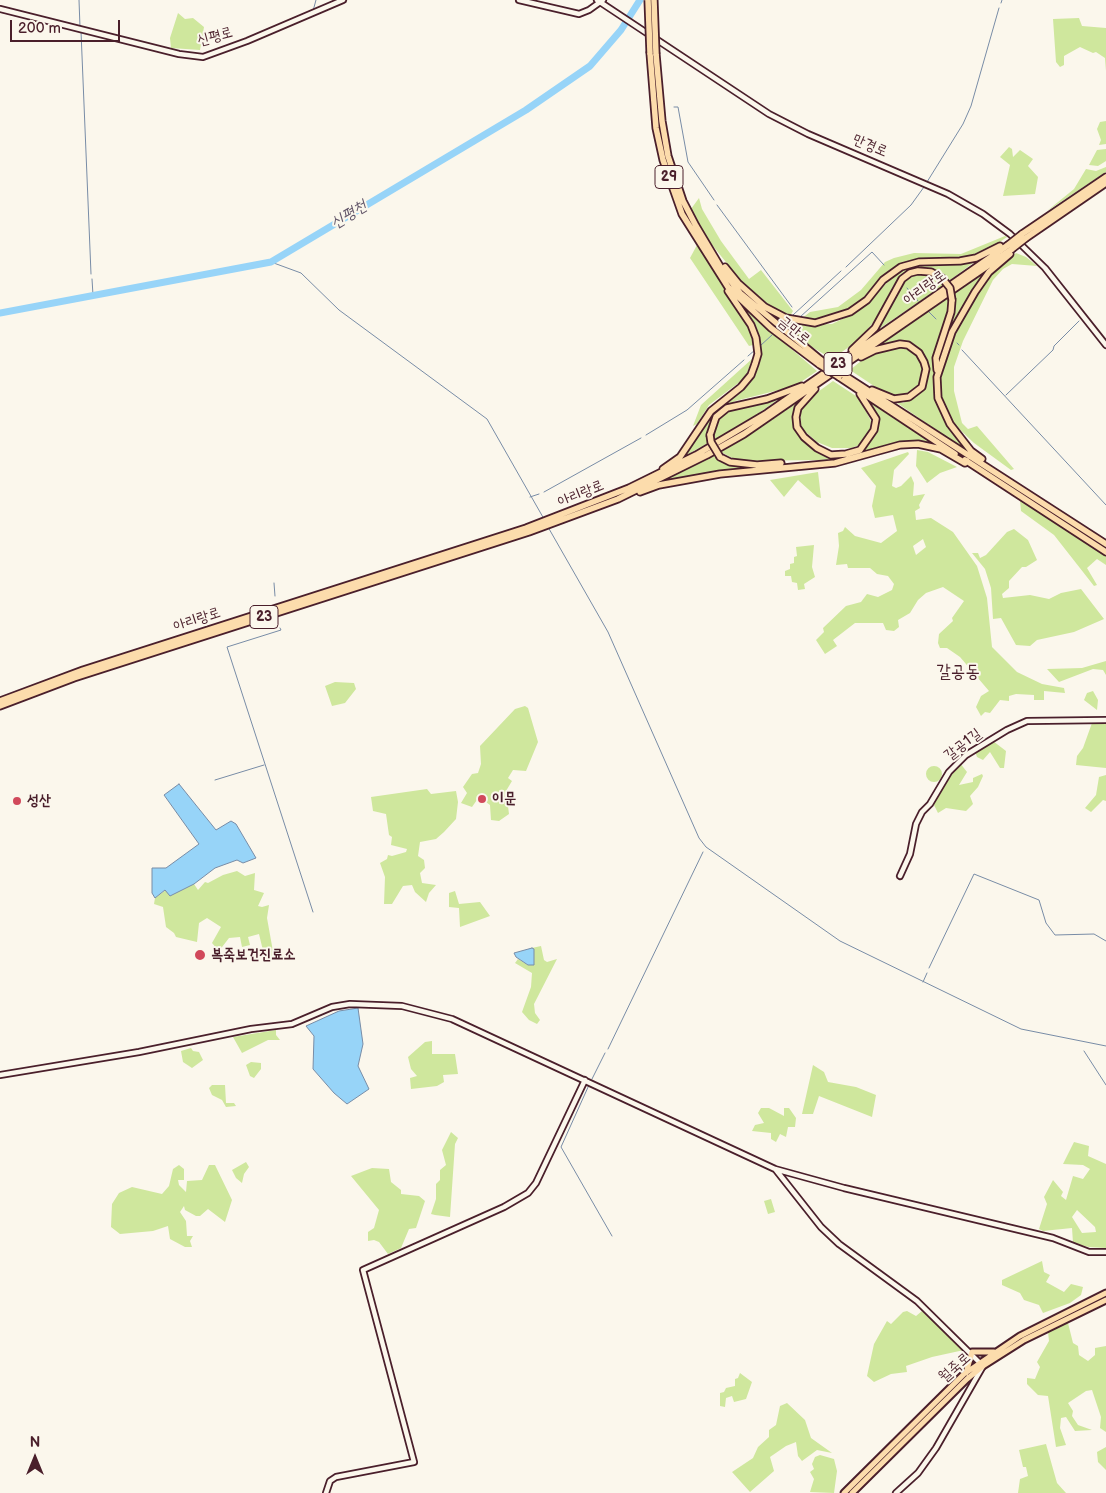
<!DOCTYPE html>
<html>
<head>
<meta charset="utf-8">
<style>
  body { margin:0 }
  #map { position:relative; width:1106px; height:1493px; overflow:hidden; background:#fbf7ec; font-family:"Balsamiq Sans",sans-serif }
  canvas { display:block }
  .north { position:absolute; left:10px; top:1433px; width:50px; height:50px; -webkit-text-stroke:4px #fbf7ec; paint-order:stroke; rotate:0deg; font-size:14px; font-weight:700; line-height:20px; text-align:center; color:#4a1f2b }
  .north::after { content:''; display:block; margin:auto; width:18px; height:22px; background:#4a1f2b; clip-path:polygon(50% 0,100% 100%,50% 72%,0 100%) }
  .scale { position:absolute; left:10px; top:20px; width:110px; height:22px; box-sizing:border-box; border:2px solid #4a1f2b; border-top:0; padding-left:6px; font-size:15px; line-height:18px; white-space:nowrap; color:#4a1f2b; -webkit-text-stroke:4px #fbf7ec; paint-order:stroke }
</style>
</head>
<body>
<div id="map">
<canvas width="1106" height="1493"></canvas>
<div class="north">N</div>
<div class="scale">200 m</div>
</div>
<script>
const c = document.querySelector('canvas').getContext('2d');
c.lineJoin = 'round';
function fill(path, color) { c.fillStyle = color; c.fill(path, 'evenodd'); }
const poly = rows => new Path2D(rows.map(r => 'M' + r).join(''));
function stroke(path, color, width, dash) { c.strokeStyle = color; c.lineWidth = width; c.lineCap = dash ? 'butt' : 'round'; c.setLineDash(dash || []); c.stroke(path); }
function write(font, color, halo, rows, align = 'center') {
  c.font = font + ' "Balsamiq Sans","Poor Story",sans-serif'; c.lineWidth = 4; c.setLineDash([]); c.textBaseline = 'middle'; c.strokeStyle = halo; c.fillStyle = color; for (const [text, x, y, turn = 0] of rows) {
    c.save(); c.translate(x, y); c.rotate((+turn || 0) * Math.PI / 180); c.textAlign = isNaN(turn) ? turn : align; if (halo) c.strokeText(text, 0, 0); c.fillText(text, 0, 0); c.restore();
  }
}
fill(poly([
  [178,13,185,19,193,18,204,27,200,50,171,48,170,38],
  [1079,18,1082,26,1106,28,1106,71,1105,58,1096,52,1093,53,1080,47,1064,56,1064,65,1060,67,1056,62,1053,19],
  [1106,121,1106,144,1099,145,1101,140,1097,129,1100,122],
  [1009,147,1012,149,1013,157,1020,150,1033,159,1028,166,1038,177,1035,194,1003,196,1010,165,1000,157],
  [1106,149,1106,161,1098,166,1089,165,1097,150],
  [1106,167,1106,172,1047,211,1074,189,1086,169,1096,171],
  [699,198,702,209,721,241,749,279,761,270,793,311,790,316,766,304,741,281,709,241,691,209],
  [1005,236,1007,237,991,248,970,256,920,260,898,265,888,272,858,304,839,314,817,320,801,319,810,312,838,307,861,290,885,262,894,258,914,253,961,254],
  [697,245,746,321,751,331,753,345,749,346,690,258],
  [1016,253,1026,257,1037,266,1012,264,1003,269,993,280,963,341,954,367,954,391,962,423,968,429,977,426,1014,469,1011,470,974,443,952,422,942,398,940,377,946,353,963,320,989,276],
  [977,260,949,281,932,269,920,269,893,286,879,315,860,339,832,359,812,347,764,310,799,325,832,324,857,312,899,271,914,266,959,264],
  [989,268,968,297,945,343,938,353,955,308,955,292],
  [922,274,934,276,944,285,870,335,888,313,901,286,908,277],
  [948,297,948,308,934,361,936,393,944,419,961,444,961,447,890,398,903,403,915,397,924,388,926,360,917,348,899,341,878,345],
  [744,308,817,371,795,386,735,401,717,411,707,432,708,443,681,458,717,407,748,383,761,358,758,332],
  [888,348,909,348,921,361,923,376,917,389,907,395,898,397,883,392,850,370,866,357],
  [753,358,745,378,709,405,697,424,693,426,701,405],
  [833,381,859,398,871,421,870,432,862,444,851,448,832,448,817,442,801,428,800,410,815,394],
  [783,396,756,415,714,440,714,429,719,417,728,410],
  [867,399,935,444,915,440,890,444,846,458,819,460,738,461,721,452,760,428,799,401,793,419,799,437,822,453,854,454,866,448,876,433,877,421],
  [917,450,928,452,957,467,940,473,927,483,916,466],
  [908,452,909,454,894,470,892,486,896,488,901,486,911,476,914,483,913,496,925,494,919,505,920,508,915,511,916,520,931,518,953,532,977,566,987,598,992,647,1017,672,1042,684,1064,688,1065,693,1044,691,1044,700,1034,700,1034,695,1016,694,1009,696,1009,701,1000,700,990,713,985,712,981,716,976,707,981,696,989,691,960,657,947,648,940,648,938,643,939,634,953,621,952,618,964,601,943,587,926,593,918,600,910,613,898,620,899,627,894,631,886,630,883,623,855,623,833,640,837,646,825,654,816,640,824,632,823,628,846,606,861,602,867,594,878,597,892,590,894,584,888,576,877,574,870,568,848,568,847,564,836,565,839,546,838,533,843,531,845,527,855,536,881,543,897,531,893,515,875,518,872,506,876,486,861,468],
  [923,539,926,547,916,555,913,546],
  [715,454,727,463,756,466,665,480],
  [818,472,821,498,817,497,798,480,784,497,770,480],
  [1020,500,1106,555,1106,565,1097,559,1087,568,1097,585,1094,586,1054,535,1021,511],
  [1014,529,1028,540,1037,560,1026,567,1022,567,1009,581,1009,588,1002,594,1003,598,1030,595,1049,599,1061,593,1081,589,1104,619,1074,632,1037,640,1030,646,1016,645,1001,618,993,619,991,588,985,569,972,553,978,553,980,558,986,555,1007,532],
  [814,545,812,567,815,577,804,584,805,589,798,590,797,583,792,582,791,576,785,576,785,571,790,569,790,564,794,563,794,557,797,556,796,547],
  [1106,661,1106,675,1103,670,1093,669,1059,682,1047,669,1082,668],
  [335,682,354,683,356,689,345,703,332,706,325,686],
  [1093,691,1098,700,1097,710,1084,700,1087,693],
  [525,706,528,708,538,742,526,771,513,770,508,778,512,781,506,791,509,814,499,821,491,820,490,805,479,797,472,807,461,803,467,793,463,787,472,774,478,773,481,764,480,746,515,709],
  [1092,723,1106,724,1106,768,1076,765,1077,756,1083,748],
  [993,741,1006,751,1004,768,1000,768,990,752,983,760,977,757,975,751,989,742],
  [960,763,967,772,959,785,973,782,973,778,982,774,983,776,978,787,970,796,973,804,966,811,946,808,938,813,933,803,950,773],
  '926 774a8 8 0 1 1 16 0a8 8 0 1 1-16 0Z',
  [1106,775,1106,801,1103,800,1091,812,1085,808,1096,795,1099,777],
  [427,789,431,794,456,791,458,802,456,819,444,832,436,839,420,842,418,856,424,860,425,868,420,873,422,883,436,885,429,893,426,902,415,892,412,885,403,886,392,904,384,904,385,877,380,863,387,859,388,855,392,856,406,852,407,849,391,845,392,837,389,835,386,814,373,811,371,797],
  [237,871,245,876,255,873,254,890,264,893,258,906,262,907,269,905,267,918,274,957,266,963,259,934,248,937,250,945,242,947,240,937,229,938,219,951,212,943,221,927,207,918,199,923,197,942,176,937,174,933,166,927,163,907,154,904,155,898,166,890,170,896,194,884,198,890,205,882,208,883,223,875],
  [455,891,459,904,480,902,490,916,460,927,459,908,449,907,449,893],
  [541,946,544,960,547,962,557,959,534,1004,535,1013,540,1020,537,1024,529,1020,522,1012,531,987,532,973,515,963,518,959,528,965,534,950,532,948],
  [276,1030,276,1035,280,1040,268,1040,242,1053,233,1037],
  [432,1041,432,1054,455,1054,458,1074,443,1075,444,1082,437,1086,411,1089,410,1078,417,1076,411,1069,408,1057,425,1042],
  [191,1048,193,1051,199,1052,203,1060,192,1068,183,1062,181,1051],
  [251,1062,261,1063,261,1069,254,1078,250,1076,246,1065],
  [813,1065,824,1072,828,1082,856,1087,876,1095,872,1117,819,1096,813,1114,802,1114],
  [212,1085,225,1085,226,1103,234,1103,236,1106,226,1107,222,1100,212,1095,209,1088],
  [761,1108,769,1108,784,1116,784,1108,789,1108,796,1118,795,1127,788,1127,786,1137,780,1134,776,1142,771,1139,771,1133,752,1131,755,1125,764,1123,758,1113],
  [451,1132,458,1138,455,1144,450,1217,435,1215,431,1214,436,1199,436,1184,440,1180,440,1170,446,1165,442,1150],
  [1074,1142,1089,1146,1088,1156,1106,1164,1106,1248,1089,1247,1073,1243,1072,1228,1043,1231,1039,1229,1047,1204,1044,1197,1053,1180,1063,1192,1061,1196,1066,1200,1073,1176,1083,1179,1090,1169,1083,1165,1063,1164],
  [1077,1210,1095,1227,1096,1232,1082,1233,1072,1217],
  [246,1162,249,1167,244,1174,242,1183,236,1178,232,1170],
  [179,1165,184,1169,184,1180,178,1180,179,1185,186,1192,187,1181,202,1180,209,1165,215,1165,232,1200,225,1222,208,1209,200,1216,196,1216,185,1210,184,1206,180,1212,186,1221,187,1236,193,1236,190,1241,192,1247,185,1247,170,1239,168,1226,153,1231,120,1234,111,1227,112,1204,119,1193,132,1187,162,1194,169,1186,173,1169],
  [372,1168,389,1169,391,1182,401,1190,401,1194,419,1196,425,1201,416,1228,409,1229,401,1248,388,1254,379,1242,374,1240,368,1241,368,1232,374,1228,379,1210,351,1176],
  [771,1199,775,1212,768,1214,764,1201],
  [1042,1261,1044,1272,1050,1275,1046,1282,1064,1292,1071,1284,1083,1287,1081,1295,1070,1303,1043,1313,1039,1305,1024,1300,1020,1293,1002,1285,1002,1280],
  [907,1311,916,1316,922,1311,964,1350,932,1357,906,1366,907,1372,891,1374,874,1382,867,1376,874,1344,887,1321,891,1324,903,1312],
  [1068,1323,1073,1343,1078,1346,1079,1355,1088,1361,1095,1355,1095,1348,1106,1346,1106,1432,1100,1428,1101,1417,1092,1390,1086,1391,1068,1403,1073,1411,1072,1416,1078,1425,1092,1430,1075,1431,1066,1417,1061,1418,1060,1428,1066,1445,1056,1447,1048,1396,1038,1395,1027,1384,1027,1378,1035,1379,1040,1367,1037,1362,1049,1341,1048,1332],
  [740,1373,752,1382,746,1399,734,1402,732,1396,726,1398,725,1407,720,1406,720,1393,724,1392,726,1388,735,1386,735,1379,738,1378],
  [787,1403,805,1420,811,1438,832,1453,817,1450,802,1461,798,1456,796,1442,786,1446,770,1457,774,1471,750,1492,732,1472,753,1458,758,1447,769,1437,769,1430,776,1425,780,1406],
  [1046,1444,1057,1483,1066,1493,1018,1493,1020,1479,1028,1476,1026,1467,1023,1467,1019,1450],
  [1106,1447,1106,1470,1098,1462,1097,1452],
  [820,1455,834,1459,837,1471,834,1493,810,1492,814,1479,810,1472,814,1469,812,1464,815,1457]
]), '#cfe79d');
const water = poly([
  [179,784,216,830,231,821,236,824,256,858,243,863,237,860,215,868,194,884,170,896,165,890,155,898,152,893,152,868,166,868,199,844,164,795,179,784],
  [532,948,534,949,534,965,528,965,516,957,514,953,532,948],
  [358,1008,363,1044,358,1066,369,1089,347,1104,334,1093,313,1069,314,1036,306,1026,339,1011,358,1008]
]);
fill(water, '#97d4f8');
stroke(water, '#788ca6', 1);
stroke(poly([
  [79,0,80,27],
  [1001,3,1002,0],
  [313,11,316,0],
  [0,12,154,50],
  [81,31,91,274],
  [182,56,206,59],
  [674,107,678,107,688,162,714,200],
  [927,182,963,124,971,106,999,8],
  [717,205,792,307],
  [271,262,301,273,339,310,487,419,544,519],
  [846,267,911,205,924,187],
  [92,279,93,295],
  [907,288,918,301],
  [929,312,936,319],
  [793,315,841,271],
  [800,317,872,252,884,265],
  [957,343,959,345],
  [760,346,772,335],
  [962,350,1106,505],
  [748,356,755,350],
  [1006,395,1053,350,1054,346,1079,321],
  [646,435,687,410,744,360],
  [544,492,641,438],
  [530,497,539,494],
  [548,527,608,632,699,838,706,847,840,941,1021,1029,1106,1046],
  [274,583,275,596],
  [280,628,281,630,227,647,313,912],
  [215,780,264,765],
  [929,968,974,874,1039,900,1046,923,1055,935,1094,934,1106,941],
  [923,982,927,973],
  [608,1049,703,852],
  [1084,1051,1106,1085],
  [592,1079,605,1053],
  [589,1085,561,1147,612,1236]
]), '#788ca6', 1);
stroke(poly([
  [0,313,271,262,526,110,590,66,621,30,640,0]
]), '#97d4f8', 7);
const secondary = poly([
  [519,0,579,14,589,10,603,0],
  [597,0,769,114,808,134,948,194,983,214,1010,234,1045,268,1106,345],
  [0,9,179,54,203,57,247,41,343,0],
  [900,876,910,854,916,824,922,812,930,804,949,772,966,755,1007,730,1027,721,1106,720],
  [0,1075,139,1052,251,1029,292,1024,332,1007,350,1004,402,1006,452,1019,775,1169,844,1188,1053,1238,1089,1252,1106,1252],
  [776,1170,821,1227,839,1244,917,1301,983,1366,936,1448,918,1473,896,1493],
  [326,1493,330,1481,336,1477,414,1462,363,1270,504,1207,528,1193,536,1183,585,1080]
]);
const primary = poly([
  [966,1373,972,1352,994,1352],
  [844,1493,964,1374,1020,1336,1106,1293],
  [852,1493,967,1379,983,1366,1024,1340,1106,1300]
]);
const highway = poly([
  [650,53,656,128,663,160,682,214,728,287,771,328,820,365],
  [656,54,662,121,668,156,683,201,696,226,721,268,740,293,821,360],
  [1022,234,1106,177],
  [1026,238,1106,183],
  [725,267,738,283,765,307,786,318,815,323,850,312,867,300,883,280,901,267,919,262,960,261,976,258,1000,246],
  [852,350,875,328,902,279,910,273,918,271,931,272,942,278],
  [861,357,875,350,900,344,908,345,919,353,924,362,926,369,922,387,909,397,894,399,872,390],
  [937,370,936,358,951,312,952,300],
  [844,375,1106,544],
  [839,377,955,454],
  [815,389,798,408,796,417,797,427,804,437,817,448,831,455,846,454,860,450,874,430,876,419,860,394],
  [710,435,716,417,727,408,767,399,802,386],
  [720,457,730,462,757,465,781,463],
  [982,459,971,451,950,424,938,398,937,377,952,332,975,292,989,272,1010,254],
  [965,460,1106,552],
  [663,469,680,457,711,411,741,387,751,375,755,364,758,354,756,338,751,325,728,291],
  [640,492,659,485,720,474,835,463,900,445,918,444,941,449,965,463,967,461],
  [0,701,83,670,526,528,629,488,696,455,767,413,1008,245],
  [0,706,74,678,529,532,618,499,707,455,744,434,1012,249]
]);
stroke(secondary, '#4a1f2b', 8);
stroke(primary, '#4a1f2b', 9);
stroke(highway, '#4a1f2b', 9);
stroke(secondary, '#fbf7ec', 4.5);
stroke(primary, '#fcdcac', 5);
stroke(highway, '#fcdcac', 5.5);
const highwayBridge = poly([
  [648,0,650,53],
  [654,0,656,54],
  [1008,245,1022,234],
  [1012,249,1026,238],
  [942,278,950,288,952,300],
  [821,360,844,375],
  [820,365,839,377],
  [710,435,711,442,720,457]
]);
stroke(highwayBridge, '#4a1f2b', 9, []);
stroke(highwayBridge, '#fcdcac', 5.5);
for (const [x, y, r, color] of [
  [482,799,5,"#d1495b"],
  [17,801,5,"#d1495b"],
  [200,955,6,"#d1495b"]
]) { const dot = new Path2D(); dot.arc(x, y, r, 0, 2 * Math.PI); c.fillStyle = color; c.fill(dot); stroke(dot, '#fbf7ec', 2); }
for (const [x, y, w] of [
  [669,177,28],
  [838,364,28],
  [264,617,28]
]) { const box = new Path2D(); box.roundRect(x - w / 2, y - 11.5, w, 23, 4); c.fillStyle = '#fbf7ec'; c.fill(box); stroke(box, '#4a1f2b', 1); }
write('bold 14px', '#4a1f2b', null, [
  ["29",669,177],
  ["23",838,364],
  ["23",264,617]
]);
write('15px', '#4a1f2b', '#fbf7ec', [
  ["신평로",215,37,-15],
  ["만경로",870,146,23],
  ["아리랑로",925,288,-35],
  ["금만로",794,331,39],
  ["아리랑로",581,494,-22],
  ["아리랑로",197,620,-18],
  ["갈공1길",963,745,-37],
  ["월죽로",955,1368,-41]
]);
write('bold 15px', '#4a1f2b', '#fbf7ec', [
  ["이문",492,799],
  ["성산",27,801],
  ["복죽보건진료소",211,955]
], 'left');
write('italic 16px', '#615568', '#fbf7ec', [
  ["신평천",349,215,-31]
]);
write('18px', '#4a1f2b', '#fbf7ec', [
  ["갈공동",958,672]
]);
</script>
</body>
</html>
